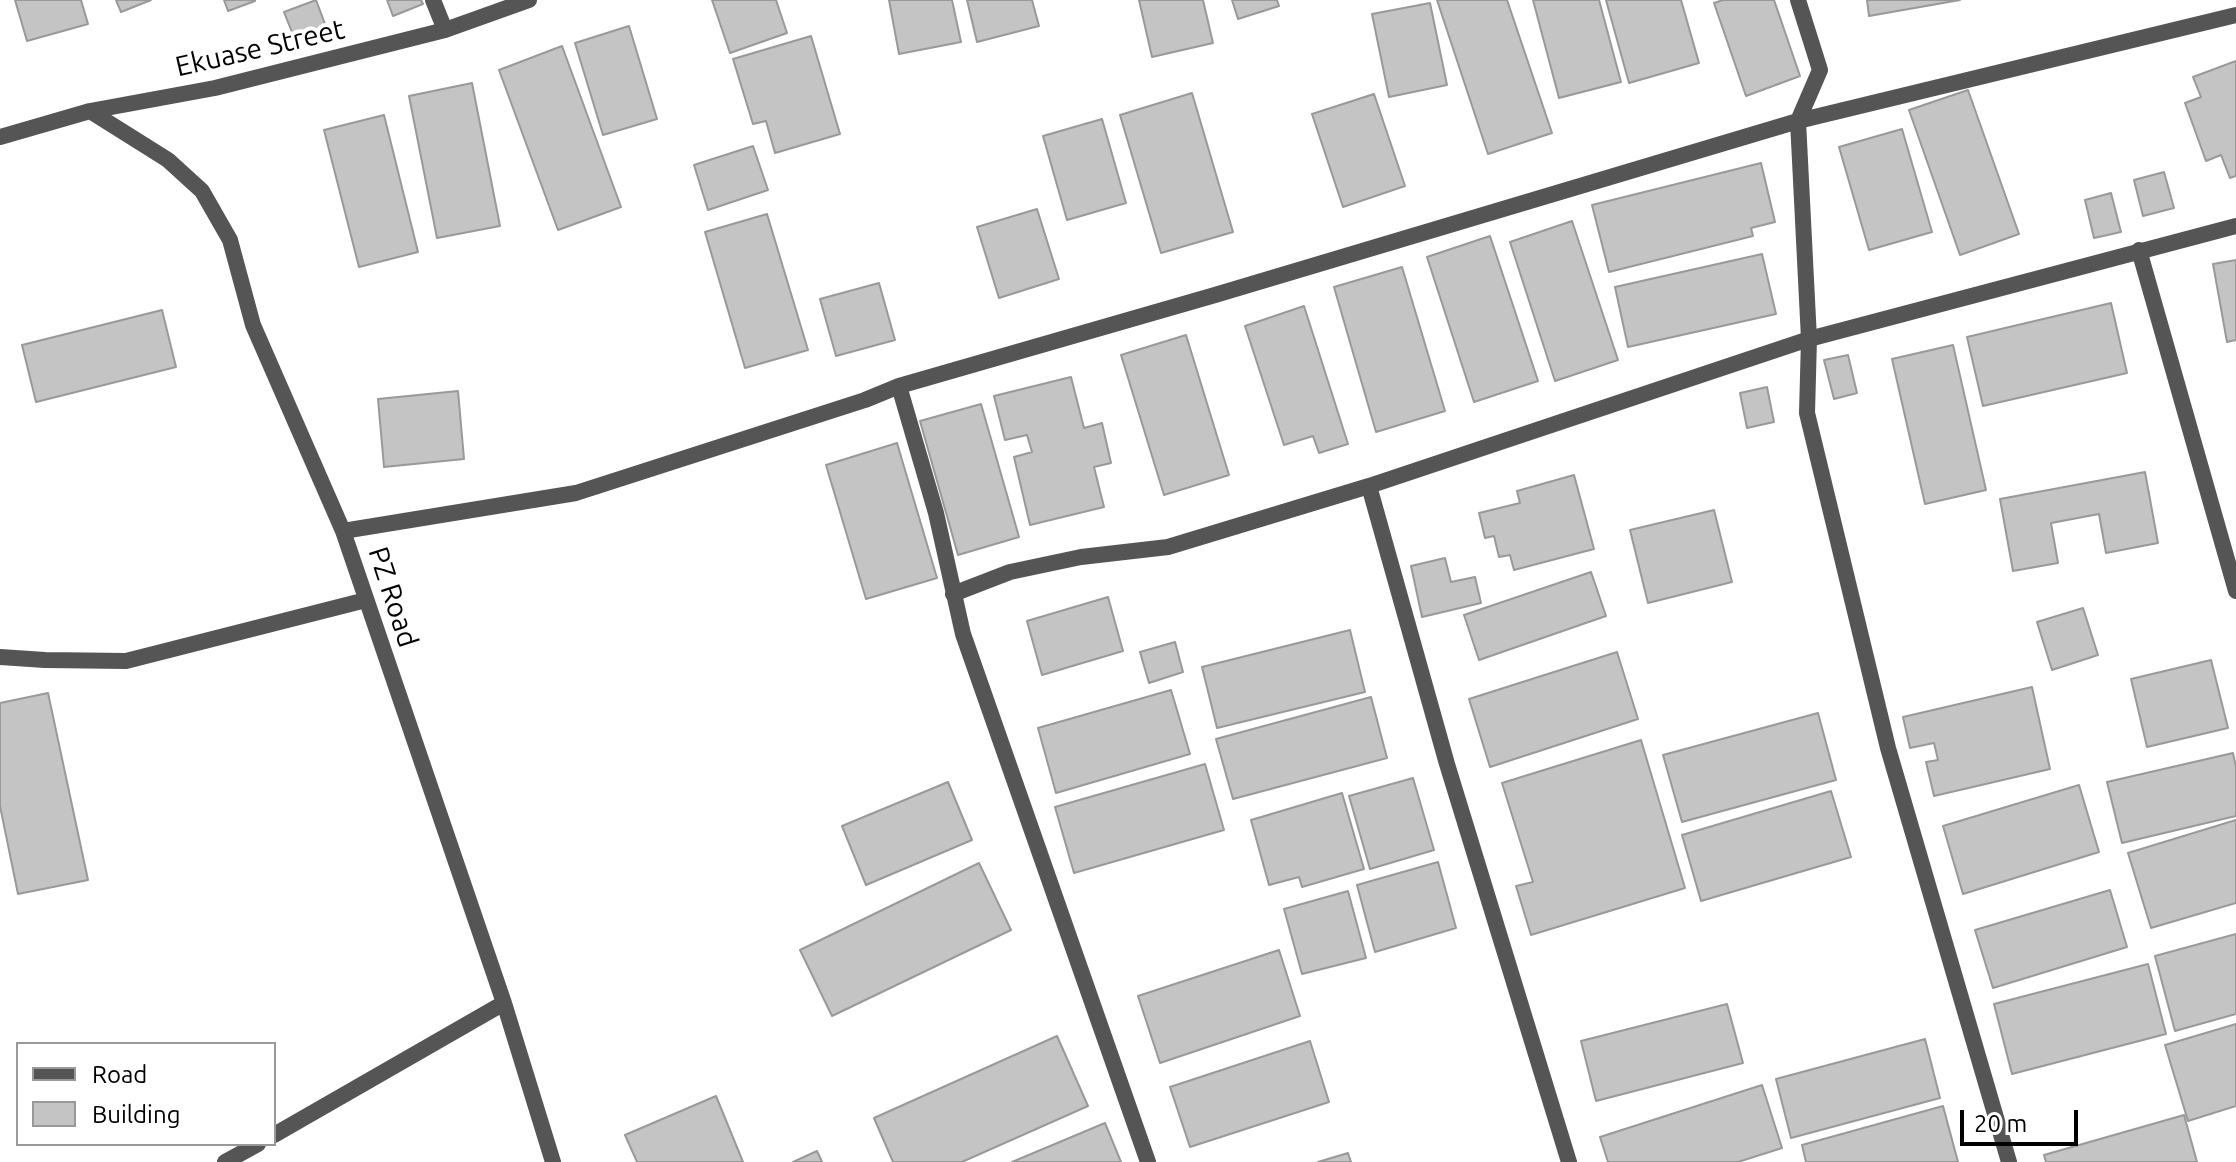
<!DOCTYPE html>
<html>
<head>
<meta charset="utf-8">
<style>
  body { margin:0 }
  #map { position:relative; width:2236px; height:1162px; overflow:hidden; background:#fff; font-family:Ubuntu,sans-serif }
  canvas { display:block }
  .legend { position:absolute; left:16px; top:1042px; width:260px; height:104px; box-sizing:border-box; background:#fff; border:2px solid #999; margin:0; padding:10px 14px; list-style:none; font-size:24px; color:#000 }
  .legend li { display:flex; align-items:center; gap:16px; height:40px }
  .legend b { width:40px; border:2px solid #999 }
  .scale { position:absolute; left:1960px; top:1110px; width:118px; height:36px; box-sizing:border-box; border:4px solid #000; border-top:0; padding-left:10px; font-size:24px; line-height:28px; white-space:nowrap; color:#000; -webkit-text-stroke:6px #fff; paint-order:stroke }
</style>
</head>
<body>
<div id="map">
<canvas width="2236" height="1162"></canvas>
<ul class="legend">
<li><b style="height:10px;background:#555"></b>Road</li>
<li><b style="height:22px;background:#c4c4c4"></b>Building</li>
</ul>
<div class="scale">20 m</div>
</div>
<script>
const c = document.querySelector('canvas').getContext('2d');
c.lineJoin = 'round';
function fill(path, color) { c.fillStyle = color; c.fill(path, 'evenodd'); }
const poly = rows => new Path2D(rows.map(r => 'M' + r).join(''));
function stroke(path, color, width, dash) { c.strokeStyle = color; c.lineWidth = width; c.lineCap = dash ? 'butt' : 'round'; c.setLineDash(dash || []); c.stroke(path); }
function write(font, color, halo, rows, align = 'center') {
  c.font = font + ' Ubuntu,sans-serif'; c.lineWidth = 8; c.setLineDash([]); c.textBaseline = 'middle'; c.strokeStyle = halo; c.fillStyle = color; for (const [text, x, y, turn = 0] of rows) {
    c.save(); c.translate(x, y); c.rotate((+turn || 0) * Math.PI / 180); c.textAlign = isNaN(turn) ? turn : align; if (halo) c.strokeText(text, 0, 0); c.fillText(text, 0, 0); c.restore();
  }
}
const building = poly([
  [15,0,81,0,88,24,27,41,15,0],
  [116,0,151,0,121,12,116,0],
  [224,0,255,0,255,1,228,11,224,0],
  [316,0,328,32,297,45,284,12,316,0],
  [387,0,421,0,423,4,393,16,387,0],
  [712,0,776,0,787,33,730,53,712,0],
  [889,0,952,0,961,42,899,54,889,0],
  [967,0,1032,0,1039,26,977,42,967,0],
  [1139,0,1203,0,1213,43,1152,57,1139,0],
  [1232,0,1277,0,1279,6,1238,19,1232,0],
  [1437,0,1507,0,1552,133,1488,154,1437,0],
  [1533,0,1599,0,1621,82,1559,98,1533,0],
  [1606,0,1681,0,1699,63,1629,83,1606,0],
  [1723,0,1774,0,1800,76,1746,96,1714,3,1723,0],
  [1867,0,1960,0,1869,16,1867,0],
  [1430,3,1447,85,1389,97,1372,14,1430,3],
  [629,26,657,119,603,135,575,43,629,26],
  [811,36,840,134,775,153,766,121,753,124,733,59,811,36],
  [562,46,621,207,558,230,499,70,562,46],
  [2236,61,2236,176,2230,178,2221,155,2206,161,2185,103,2201,97,2193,77,2236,61],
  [472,83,500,226,437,238,409,96,472,83],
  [1968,90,2019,234,1960,255,1909,110,1968,90],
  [1192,93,1233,232,1161,253,1120,115,1192,93],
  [1374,94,1405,186,1343,207,1312,114,1374,94],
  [384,115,418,252,359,267,324,130,384,115],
  [1102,119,1126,203,1067,220,1043,136,1102,119],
  [1902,129,1932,232,1869,250,1839,147,1902,129],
  [753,146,768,190,708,210,694,165,753,146],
  [1761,163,1775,222,1751,228,1753,236,1609,272,1592,205,1761,163],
  [2164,172,2174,208,2143,216,2134,180,2164,172],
  [2111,193,2121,232,2094,238,2085,200,2111,193],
  [1037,209,1059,279,999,298,977,227,1037,209],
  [767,214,808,350,745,368,705,232,767,214],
  [1572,221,1618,360,1555,381,1510,242,1572,221],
  [1490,236,1538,381,1474,402,1427,257,1490,236],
  [1762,254,1776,314,1628,347,1615,287,1762,254],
  [2236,260,2236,340,2227,342,2213,264,2236,260],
  [1402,267,1445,411,1376,432,1334,287,1402,267],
  [879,283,895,340,836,356,820,299,879,283],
  [2111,303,2127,373,1983,406,1967,337,2111,303],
  [1304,306,1348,444,1319,453,1313,436,1284,445,1245,326,1304,306],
  [162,310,176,367,36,402,22,345,162,310],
  [1186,335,1229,475,1164,495,1121,355,1186,335],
  [1953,345,1986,490,1925,504,1892,359,1953,345],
  [1848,355,1857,393,1834,399,1824,360,1848,355],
  [1071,377,1084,428,1102,423,1111,463,1094,467,1104,507,1030,525,1014,457,1032,452,1027,435,1005,440,994,396,1071,377],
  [1767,387,1774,422,1747,428,1740,393,1767,387],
  [458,391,464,459,384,467,378,399,458,391],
  [981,404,1019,537,958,555,920,421,981,404],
  [897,443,937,578,866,599,826,465,897,443],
  [2145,472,2158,543,2106,553,2099,514,2051,523,2058,563,2013,571,2000,499,2145,472],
  [1574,475,1594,549,1514,570,1510,555,1499,557,1494,536,1485,538,1479,513,1520,503,1517,491,1574,475],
  [1714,510,1732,582,1648,603,1630,530,1714,510],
  [1445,558,1451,582,1475,577,1481,603,1422,617,1411,566,1445,558],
  [1591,572,1606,616,1479,660,1464,615,1591,572],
  [1108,597,1123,651,1042,675,1027,621,1108,597],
  [2083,608,2098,655,2052,670,2037,622,2083,608],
  [1350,630,1365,692,1217,728,1202,667,1350,630],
  [1175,642,1183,672,1149,683,1140,652,1175,642],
  [1617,652,1638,719,1490,767,1469,699,1617,652],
  [2211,660,2228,728,2147,747,2131,679,2211,660],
  [2032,687,2050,769,1934,796,1926,762,1938,760,1934,743,1910,748,1903,717,2032,687],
  [1171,690,1190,754,1056,793,1038,728,1171,690],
  [48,693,88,880,18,894,0,806,0,703,48,693],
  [1371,697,1387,758,1233,799,1216,739,1371,697],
  [1818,713,1836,780,1682,822,1663,755,1818,713],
  [1641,740,1685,888,1531,935,1516,886,1533,882,1502,783,1641,740],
  [2233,753,2236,767,2236,816,2122,843,2107,782,2233,753],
  [1205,764,1224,830,1074,873,1055,807,1205,764],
  [1413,778,1434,850,1370,869,1349,796,1413,778],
  [948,782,972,840,866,885,842,826,948,782],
  [2079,785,2099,852,1963,894,1943,826,2079,785],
  [1831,791,1851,857,1701,901,1682,835,1831,791],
  [1342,793,1364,869,1302,887,1299,877,1269,885,1251,820,1342,793],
  [2236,820,2236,903,2151,928,2128,853,2236,820],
  [1438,862,1456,928,1375,952,1357,885,1438,862],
  [979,863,1011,930,832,1016,800,950,979,863],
  [2110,890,2127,947,1993,988,1975,930,2110,890],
  [1348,891,1366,958,1302,974,1284,909,1348,891],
  [2236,934,2236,1014,2175,1031,2155,956,2236,934],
  [1279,950,1300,1016,1160,1063,1138,996,1279,950],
  [2148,964,2166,1034,2012,1074,1994,1004,2148,964],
  [1727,1004,1743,1063,1596,1101,1581,1041,1727,1004],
  [2236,1024,2236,1106,2188,1121,2165,1045,2236,1024],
  [1057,1036,1088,1106,962,1162,893,1162,874,1118,1057,1036],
  [1925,1039,1940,1098,1791,1138,1776,1079,1925,1039],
  [1310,1041,1329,1102,1190,1147,1170,1087,1310,1041],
  [1762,1085,1782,1148,1738,1162,1608,1162,1600,1137,1762,1085],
  [716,1096,743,1162,637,1162,625,1135,716,1096],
  [1943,1106,1958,1162,1806,1162,1802,1145,1943,1106],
  [2184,1115,2197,1162,2046,1162,2044,1155,2184,1115],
  [1105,1123,1121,1162,1012,1162,1105,1123],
  [817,1151,822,1162,793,1162,817,1151],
  [1348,1153,1351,1162,1318,1162,1348,1153]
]);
fill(building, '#c4c4c4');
stroke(building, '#999', 2);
stroke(poly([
  [433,0,445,30],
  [1798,0,1820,70,1798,121,1809,339,1807,413,1888,748,2009,1162],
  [90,111,168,160,202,191,230,240,253,325,343,531,504,1003,553,1162],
  [0,137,90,111,215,88,445,30,529,0],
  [2139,250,2236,591],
  [899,386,936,513,963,634,1148,1162],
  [1369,486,1447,764,1569,1162],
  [343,531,576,493,865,400,899,386,1215,295,1798,121,2236,15],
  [953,594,1010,572,1081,557,1168,547,1369,486,1809,339,2236,226],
  [0,657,45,660,126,661,366,600],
  [274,1135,504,1003],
  [225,1162,258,1144]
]), '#555', 16);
write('28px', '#000', '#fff', [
  ["Ekuase Street",260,48,-13],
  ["PZ Road",393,597,72]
]);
</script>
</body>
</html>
